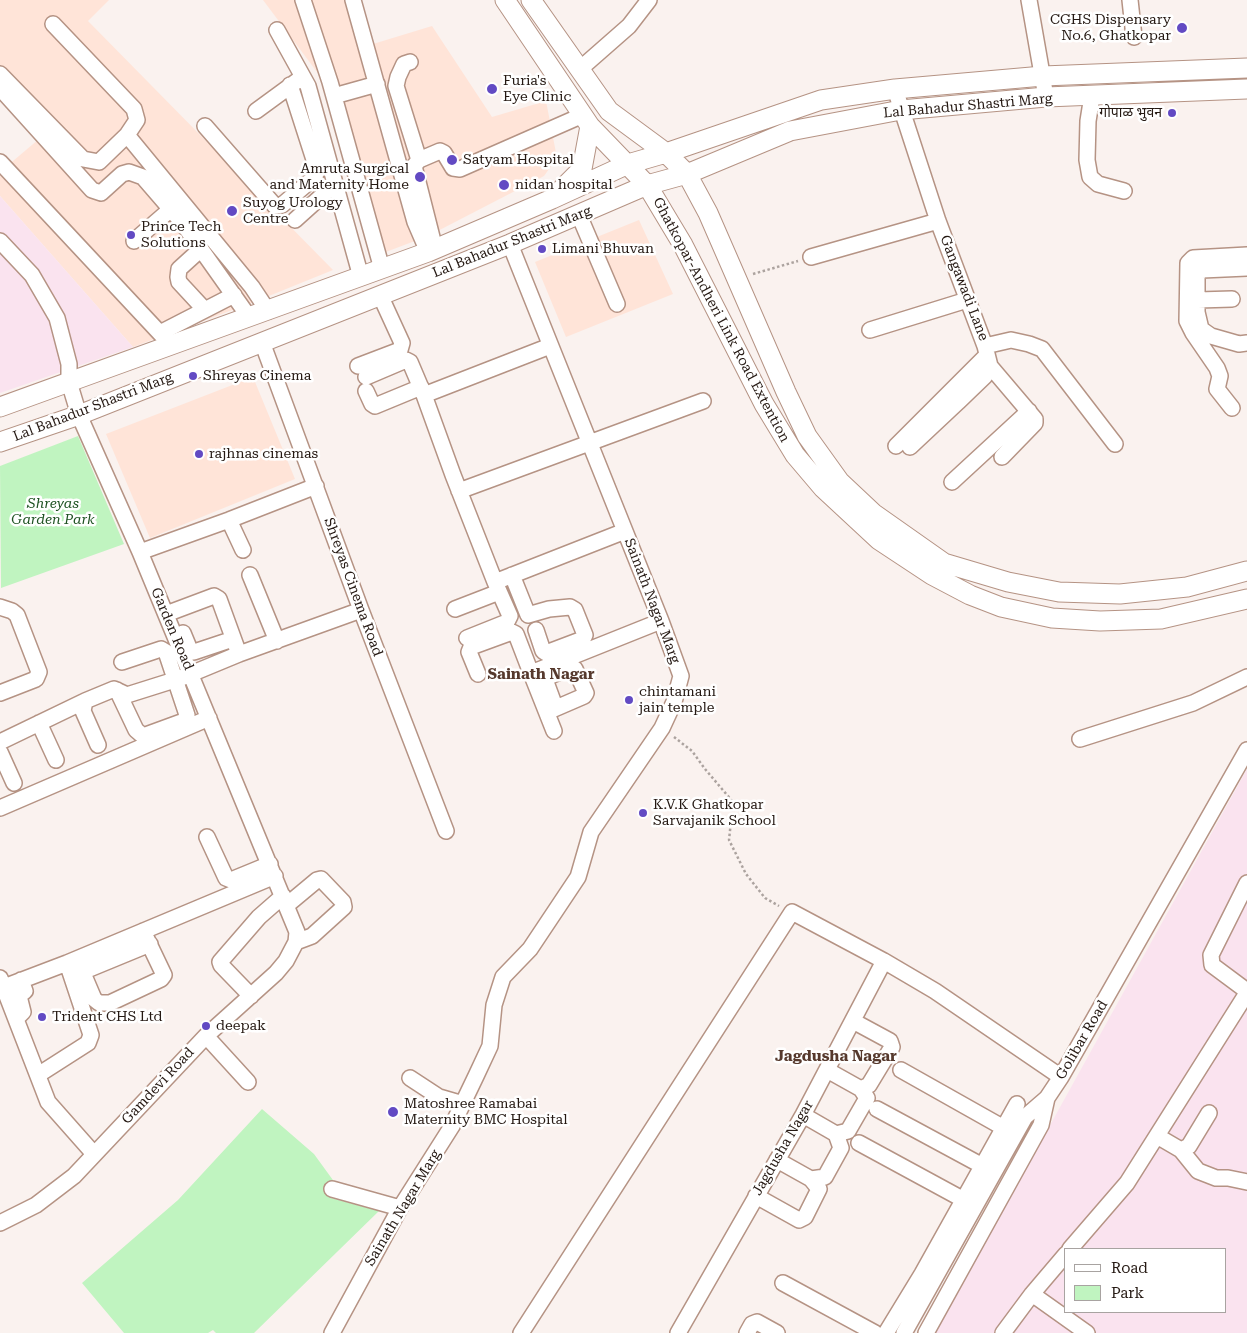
<!DOCTYPE html>
<html>
<head>
<meta charset="utf-8">
<style>
  body { margin:0 }
  #map { position:relative; width:1247px; height:1333px; overflow:hidden; background:#faf2ef; font-family:"Roboto Serif",serif }
  canvas { display:block }
  .legend { position:absolute; left:1064px; top:1248px; width:162px; height:65px; box-sizing:border-box; background:#fff; border:1px solid #a8a3a1; margin:0; padding:6px 9px; list-style:none; font-size:15px; color:#251913 }
  .legend li { display:flex; align-items:center; gap:10px; height:25px }
  .legend b { width:25px; border:1px solid #a8a3a1 }
</style>
</head>
<body>
<div id="map">
<canvas width="1247" height="1333"></canvas>
<ul class="legend">
<li><b style="height:6px;background:#fff"></b>Road</li>
<li><b style="height:14px;background:#c0f4c0"></b>Park</li>
</ul>
</div>
<script>
const c = document.querySelector('canvas').getContext('2d');
c.lineJoin = 'round';
function fill(path, color) { c.fillStyle = color; c.fill(path, 'evenodd'); }
const poly = rows => new Path2D(rows.map(r => 'M' + r).join(''));
function stroke(path, color, width, dash) { c.strokeStyle = color; c.lineWidth = width; c.lineCap = dash ? 'butt' : 'round'; c.setLineDash(dash || []); c.stroke(path); }
function write(font, color, halo, rows, align = 'center') {
  c.font = font + ' "Roboto Serif","Noto Sans Devanagari",serif'; c.lineWidth = 5; c.setLineDash([]); c.textBaseline = 'middle'; c.strokeStyle = halo; c.fillStyle = color; for (const [text, x, y, turn = 0] of rows) {
    c.save(); c.translate(x, y); c.rotate((+turn || 0) * Math.PI / 180); c.textAlign = isNaN(turn) ? turn : align; if (halo) c.strokeText(text, 0, 0); c.fillText(text, 0, 0); c.restore();
  }
}
fill(poly([
  [0,0,109,0,88,21,333,270,254,302,133,347,0,196,0,172,39,139,0,89],
  [263,0,360,0,373,44,432,26,492,117,546,101,557,158,544,176,428,236,370,258,320,76],
  [639,220,673,294,566,337,535,262],
  [253,377,295,479,150,538,106,434]
]), '#ffe4d8');
fill(poly([
  [0,196,133,347,0,393],
  [1247,769,1247,1333,935,1333,1007,1203],
  [1066,1249,1226,1249,1226,1312,1066,1312]
]), '#fae3ef');
fill(poly([
  [78,436,124,544,1,588,0,466],
  [262,1109,314,1154,338,1187,331,1198,379,1211,254,1333,216,1333,213,1330,208,1333,124,1333,82,1283,178,1200]
]), '#c0f4c0');
const minor = poly([
  [303,0,330,82,382,269],
  [353,0,415,222,428,252],
  [1029,0,1046,97],
  [1130,0,1134,37],
  [53,24,134,109,137,120,127,135],
  [277,30,308,86,361,277],
  [410,62,404,64,398,77,396,86,419,160],
  [580,69,629,26,649,0],
  [0,74,83,159,99,162,127,135,252,287,268,311],
  [0,88,92,190,101,193,122,174,129,172,143,177,181,221,249,317],
  [895,89,938,221,985,346,1011,340,1029,344,1042,349,1115,444],
  [334,96,377,84],
  [1092,96,1088,121,1087,160,1090,177,1098,184,1124,191],
  [256,111,297,81],
  [205,126,275,206,282,205,315,177,317,169,290,85],
  [0,162,170,344],
  [579,215,617,304],
  [295,220,335,184],
  [0,241,32,275,57,318,69,364,69,382,79,415,140,552,297,932,296,942,286,961,276,973,206,1036,74,1176,36,1205,0,1223],
  [134,241,171,209],
  [201,249,179,269,178,277,179,282,204,309],
  [435,249,414,166,419,160,440,151,444,153,453,168,460,169,583,115],
  [811,257,938,221],
  [1247,268,1202,270,1197,275,1197,312,1201,329,1211,336,1239,344,1247,343],
  [1198,300,1232,299],
  [870,330,967,300],
  [160,333,234,295],
  [262,342,361,610,446,831],
  [550,346,424,395,453,475,495,582,625,531],
  [985,346,990,366,1035,419,1035,423,1002,457],
  [358,366,400,350,402,343,380,295],
  [366,377,406,360,410,362,424,395],
  [366,391,372,404,375,406,421,387],
  [951,396,958,402,985,376],
  [1232,408,1217,389,1220,376,1217,368,1193,333,1187,321,1188,263,1193,258,1247,255],
  [896,446,987,355],
  [910,447,958,402],
  [952,482,1029,411],
  [459,491,703,401],
  [229,520,243,550],
  [140,552,229,520,316,486],
  [250,575,277,641],
  [512,575,528,615,549,609,570,607,575,610,585,635,583,639,546,653,543,651,536,630],
  [0,607,12,611,17,615,39,672,36,679,0,693],
  [455,609,499,592],
  [166,614,214,596,219,599,239,654],
  [183,633,190,650,194,652,233,639],
  [467,638,507,622,510,616,495,582],
  [478,674,469,652,471,647,512,632,516,634,531,673],
  [117,690,136,730,143,736,184,721,187,715,166,652,161,649,122,662],
  [85,701,83,711,98,745],
  [547,712,584,696,586,693,575,669,571,667,548,677,546,682,553,701],
  [39,723,56,760],
  [554,731,531,673,661,621],
  [1080,739,1193,703,1247,677],
  [0,742,85,701,114,689,127,695,181,678,239,654,361,610],
  [0,752,14,783],
  [0,808,209,718],
  [207,837,226,878,231,880,270,864],
  [1247,883,1211,955,1212,965,1247,991],
  [287,905,317,880,321,879,343,902,344,907,312,936,296,942],
  [77,959,94,999,99,1003,110,1003,161,979,164,975,143,931],
  [82,972,150,944],
  [0,978,48,1102,94,1154],
  [4,987,67,963,275,876],
  [251,996,221,965,220,962,259,917,283,896],
  [19,1016,23,1012,19,996,25,991,21,980],
  [853,1021,890,1041,892,1047,869,1085,861,1089],
  [206,1036,248,1082],
  [827,1070,861,1089,867,1098,848,1131,836,1134],
  [901,1070,1004,1128],
  [38,1075,88,1043,91,1035,67,963],
  [410,1078,439,1097,463,1104],
  [877,1109,990,1170],
  [803,1115,836,1134,841,1148,825,1177,811,1179],
  [1157,1136,1181,1150,1189,1146,1209,1113],
  [859,1143,964,1200],
  [1181,1150,1198,1171,1216,1178,1228,1178,1247,1182],
  [332,1189,400,1208],
  [756,1196,799,1220,805,1217,819,1189,811,1179,777,1160],
  [1070,1249,1127,1183,1247,993],
  [783,1283,875,1333],
  [1032,1294,1087,1333],
  [332,1333,400,1208,452,1126,476,1076,490,1046,494,1005,503,977,530,949,578,877,591,832,662,728,674,702,681,676,661,621,510,244],
  [521,1333,792,912,884,961,935,991,1061,1077],
  [678,1333,803,1115,884,961],
  [747,1333,752,1324,757,1322,777,1333],
  [886,1333,922,1274,1017,1104],
  [904,1333,1025,1117,1047,1098],
  [926,1333,1041,1125,1047,1098,1061,1077,1247,750],
  [1003,1333,1032,1294,1066,1254]
]);
const major = poly([
  [505,0,590,126,647,185,683,245,764,404,795,455,823,488,879,540,932,575,970,595,1001,607,1052,618,1100,621,1161,619,1247,599],
  [531,0,609,111,666,153,687,174,708,213,786,392,807,436,840,482,873,513,944,563,1008,582,1059,592,1120,594,1187,587,1247,571],
  [562,189,582,169,590,126],
  [0,407,428,252,552,199,628,164,666,153,821,100,895,89,1043,76,1247,68],
  [0,442,79,415,510,244,647,185,687,174,790,131,901,110,1046,97,1247,89]
]);
stroke(minor, '#b59384', 18);
stroke(major, '#b59384', 21);
stroke(poly([
  [753,274,798,261],
  [674,737,692,751,705,769,733,802,729,840,746,874,765,898,779,906]
]), '#aca39f', 2.5, [2.5, 2.5]);
stroke(minor, '#fff', 15);
stroke(major, '#fff', 19);
for (const [x, y, r, color] of [
  [1182,28,6,"#624ac3"],
  [492,89,6,"#624ac3"],
  [1172,113,5,"#624ac3"],
  [452,160,6,"#624ac3"],
  [420,177,6,"#624ac3"],
  [504,185,6,"#624ac3"],
  [232,211,6,"#624ac3"],
  [131,235,5,"#624ac3"],
  [542,249,5,"#624ac3"],
  [193,376,5,"#624ac3"],
  [199,454,5,"#624ac3"],
  [629,700,5,"#624ac3"],
  [643,813,5,"#624ac3"],
  [42,1017,5,"#624ac3"],
  [206,1026,5,"#624ac3"],
  [393,1112,6,"#624ac3"]
]) { const dot = new Path2D(); dot.arc(x, y, r, 0, 2 * Math.PI); c.fillStyle = color; c.fill(dot); stroke(dot, '#fff', 2); }
write('14px', '#251913', '#fff', [
  ["CGHS Dispensary",1171,20,"right"],
  ["No.6, Ghatkopar",1171,36,"right"],
  ["Furia's",503,81],
  ["Eye Clinic",503,97],
  ["गोपाळ भुवन",1162,113,"right"],
  ["Satyam Hospital",463,160],
  ["Amruta Surgical",409,169,"right"],
  ["and Maternity Home",409,185,"right"],
  ["nidan hospital",515,185],
  ["Suyog Urology",243,203],
  ["Centre",243,219],
  ["Prince Tech",141,227],
  ["Solutions",141,243],
  ["Limani Bhuvan",552,249],
  ["Shreyas Cinema",203,376],
  ["rajhnas cinemas",209,454],
  ["chintamani",639,692],
  ["jain temple",639,708],
  ["K.V.K Ghatkopar",653,805],
  ["Sarvajanik School",653,821],
  ["Trident CHS Ltd",52,1017],
  ["deepak",216,1026],
  ["Matoshree Ramabai",404,1104],
  ["Maternity BMC Hospital",404,1120]
], 'left');
write('14px', '#251913', '#fff', [
  ["Lal Bahadur Shastri Marg",968,106,-5],
  ["Lal Bahadur Shastri Marg",512,242,-22],
  ["Gangawadi Lane",964,288,69],
  ["Ghatkopar-Andheri Link Road Extention",721,320,62],
  ["Lal Bahadur Shastri Marg",93,407,-21],
  ["Shreyas Cinema Road",353,587,70],
  ["Sainath Nagar Marg",652,601,69],
  ["Garden Road",172,629,67],
  ["Golibar Road",1082,1040,-60],
  ["Gamdevi Road",158,1086,-47],
  ["Jagdusha Nagar",783,1148,-60],
  ["Sainath Nagar Marg",403,1208,-59]
]);
write('italic 14px', '#1e5222', '#fff', [
  ["Shreyas",53,504],
  ["Garden Park",53,520]
]);
write('bold 15px', '#56392d', '#fff', [
  ["Sainath Nagar",541,675],
  ["Jagdusha Nagar",836,1057]
]);
</script>
</body>
</html>
